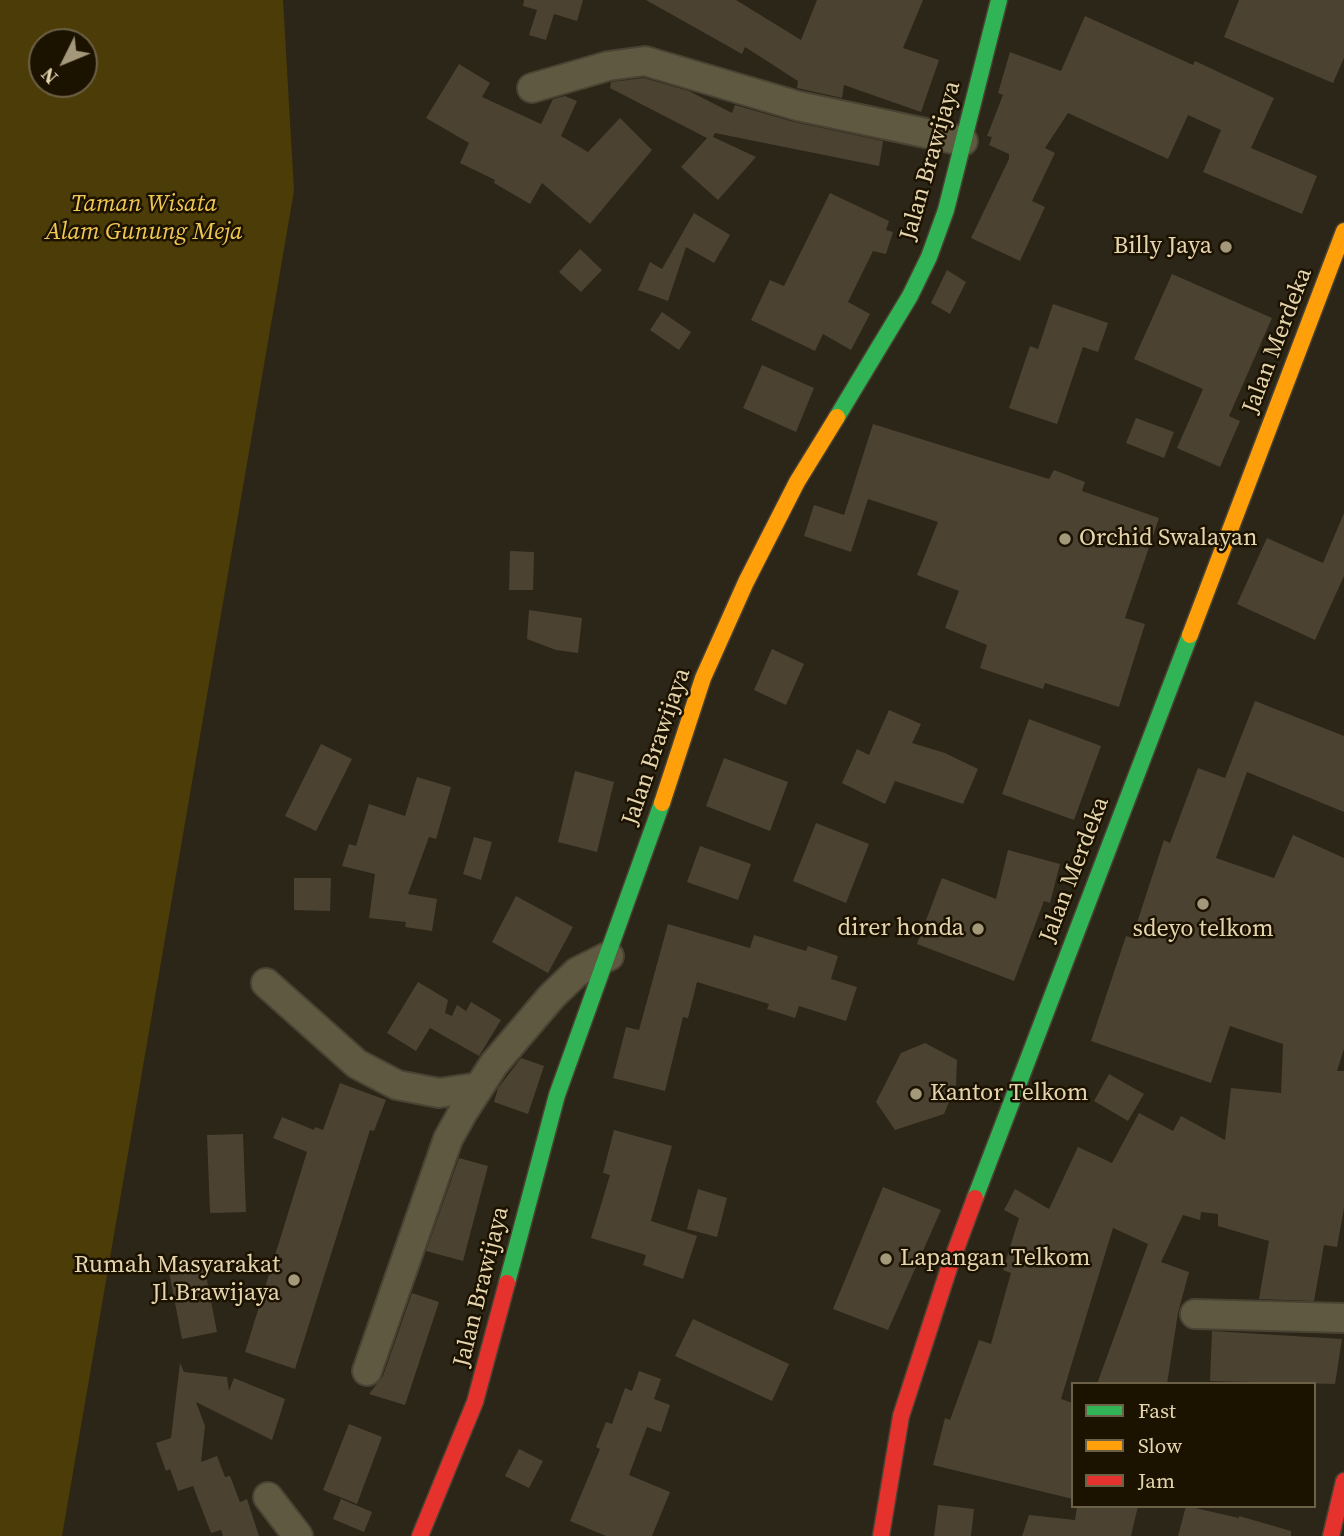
<!DOCTYPE html>
<html>
<head>
<meta charset="utf-8">
<style>
  body { margin:0 }
  #map { position:relative; width:1344px; height:1536px; overflow:hidden; background:#2c2618; font-family:"Source Serif 4",serif }
  canvas { display:block }
  .legend { position:absolute; left:1071px; top:1382px; width:245px; height:126px; box-sizing:border-box; background:#1c1200; border:2px solid #6c6046; margin:0; padding:9px 12px; list-style:none; font-size:21px; color:#e5d5ae }
  .legend li { display:flex; align-items:center; gap:14px; height:35px }
  .legend b { width:35px; border:2px solid #6c6046 }
  .north { position:absolute; left:28px; top:28px; width:70px; height:70px; box-sizing:border-box; background:#1c1200; border:2px solid #6c6046; border-radius:50%; rotate:227deg; font-size:19px; font-weight:700; line-height:28px; text-align:center; color:#e5d5ae }
  .north::after { content:''; display:block; margin:auto; width:24px; height:32px; background:#a4987a; clip-path:polygon(50% 0,100% 100%,50% 72%,0 100%) }
</style>
</head>
<body>
<div id="map">
<canvas width="1344" height="1536"></canvas>
<ul class="legend">
<li><b style="height:9px;background:#30b455"></b>Fast</li>
<li><b style="height:9px;background:#ff9f0a"></b>Slow</li>
<li><b style="height:9px;background:#e5322d"></b>Jam</li>
</ul>
<div class="north">N</div>
</div>
<script>
const c = document.querySelector('canvas').getContext('2d');
c.lineJoin = 'round';
function fill(path, color) { c.fillStyle = color; c.fill(path, 'evenodd'); }
const poly = rows => new Path2D(rows.map(r => 'M' + r).join(''));
function stroke(path, color, width, dash) { c.strokeStyle = color; c.lineWidth = width; c.lineCap = dash ? 'butt' : 'round'; c.setLineDash(dash || []); c.stroke(path); }
function write(font, color, halo, rows, align = 'center') {
  c.font = font + ' "Source Serif 4",serif'; c.lineWidth = 5; c.setLineDash([]); c.textBaseline = 'middle'; c.strokeStyle = halo; c.fillStyle = color; for (const [text, x, y, turn = 0] of rows) {
    c.save(); c.translate(x, y); c.rotate((+turn || 0) * Math.PI / 180); c.textAlign = isNaN(turn) ? turn : align; if (halo) c.strokeText(text, 0, 0); c.fillText(text, 0, 0); c.restore();
  }
}
fill(poly([
  [0,0,283,0,294,191,62,1536,0,1536],
  [42,42,84,42,84,84,42,84]
]), '#4c3c07');
fill(poly([
  [524,0,583,0,577,21,554,14,546,40,529,35,537,10,523,6],
  [646,0,736,0,801,40,817,0,923,0,903,48,939,60,921,112,844,85,842,98,797,88,798,81,745,47,742,54],
  [1239,0,1344,0,1344,58,1333,83,1224,37],
  [1085,16,1193,65,1195,61,1274,98,1251,148,1317,176,1302,214,1203,172,1221,130,1188,115,1168,159,1068,113,1045,148,1055,153,1032,201,1045,207,1020,261,971,238,1009,159,1009,154,989,145,992,137,987,136,1003,95,998,93,1010,52,1061,71],
  [459,64,490,83,482,97,541,124,553,99,565,96,577,101,561,136,588,152,620,118,652,150,590,224,542,183,530,204,494,183,495,180,460,163,469,143,426,118],
  [644,78,689,91,732,113,735,105,794,122,883,141,879,166,715,133,713,137,756,157,718,200,681,167,707,138,610,88,611,82],
  [830,193,889,221,886,230,893,232,886,254,873,251,848,302,870,314,851,350,823,334,815,351,751,320,770,280,784,286],
  [694,213,730,235,714,263,686,247,668,301,638,290,650,262,662,269],
  [580,249,602,270,581,292,559,272],
  [947,270,966,282,950,314,931,303],
  [1172,274,1272,318,1229,416,1240,421,1220,467,1177,448,1203,389,1134,359],
  [1053,304,1108,323,1098,352,1083,347,1057,424,1009,408,1030,346,1038,349],
  [662,312,691,332,679,350,650,330],
  [762,365,814,388,796,432,743,408],
  [1136,418,1174,432,1164,458,1126,443],
  [873,424,1049,479,1054,470,1085,482,1082,491,1159,518,1125,618,1145,624,1119,707,1045,683,1043,689,980,668,987,645,945,628,959,591,917,575,938,522,868,499,851,552,804,536,814,505,844,515],
  [1344,513,1344,576,1315,640,1237,604,1267,538,1323,563],
  [510,551,534,552,533,590,509,590],
  [529,610,582,618,578,653,556,650,527,639],
  [772,649,804,664,786,705,754,690],
  [1255,701,1344,736,1344,812,1247,772,1216,858,1274,878,1293,835,1344,858,1344,1049,1337,1071,1344,1071,1344,1208,1337,1247,1324,1245,1314,1301,1259,1299,1269,1241,1218,1226,1218,1214,1201,1212,1200,1220,1183,1215,1161,1262,1189,1272,1178,1313,1167,1384,1097,1384,1148,1244,1113,1228,1061,1399,1073,1403,1073,1499,933,1465,945,1418,950,1420,979,1340,991,1344,1011,1273,1003,1270,1019,1218,1004,1210,1015,1189,1049,1209,1078,1147,1112,1163,1139,1113,1173,1131,1181,1116,1225,1140,1231,1088,1281,1093,1283,1044,1230,1026,1211,1083,1091,1041,1126,936,1132,938,1164,840,1170,843,1198,768,1225,778],
  [889,710,921,724,912,743,945,753,978,769,963,804,895,781,885,804,842,783,857,749,869,755],
  [1029,719,1101,746,1074,820,1002,794],
  [321,744,352,759,316,831,285,816],
  [724,758,788,782,770,831,706,806],
  [575,771,614,782,597,852,558,842],
  [417,777,451,787,436,839,429,837,408,894,437,899,432,931,405,927,406,922,369,918,375,874,342,866,349,844,356,846,369,804,405,816],
  [816,823,869,844,846,903,793,881],
  [474,837,492,842,481,880,463,874],
  [700,846,751,864,738,900,687,882],
  [1008,850,1060,864,1050,903,1044,901,1014,981,917,944,942,878,996,899],
  [294,878,331,878,330,911,294,910],
  [516,896,573,927,548,973,492,942],
  [668,924,750,948,754,935,806,951,808,946,838,956,831,979,857,987,846,1021,799,1006,795,1018,767,1009,769,1004,697,982,688,1018,683,1017,665,1091,613,1078,626,1027,639,1030],
  [418,982,448,1000,445,1013,452,1016,457,1005,466,1011,471,1002,501,1020,479,1056,430,1028,416,1051,387,1033],
  [925,1043,957,1060,956,1085,944,1114,895,1130,876,1102,901,1053],
  [521,1058,544,1066,528,1114,494,1102,498,1088],
  [1109,1074,1144,1094,1128,1121,1094,1101],
  [340,1083,386,1100,374,1131,370,1130,295,1369,245,1352,307,1152,273,1138,282,1117,314,1130,315,1127,323,1130],
  [614,1130,672,1146,651,1221,697,1236,683,1279,643,1265,646,1255,591,1238,610,1175,603,1173],
  [243,1134,246,1212,210,1213,207,1135],
  [459,1158,488,1166,463,1261,426,1251],
  [883,1187,941,1210,888,1330,833,1309],
  [698,1189,727,1198,717,1237,687,1229],
  [204,1265,217,1332,182,1339,169,1272],
  [412,1293,439,1302,405,1405,369,1394,383,1376],
  [693,1319,789,1364,772,1401,675,1356],
  [1212,1331,1342,1339,1335,1384,1210,1381],
  [180,1363,184,1372,227,1377,229,1391,234,1378,285,1399,272,1440,196,1402,205,1426,201,1462,217,1456,225,1477,230,1476,240,1502,247,1499,259,1536,223,1536,221,1530,211,1533,193,1486,178,1491,170,1469,166,1471,156,1443,171,1438],
  [639,1371,661,1379,654,1399,670,1405,661,1432,647,1427,629,1475,670,1492,652,1536,606,1536,570,1521,600,1449,596,1447,606,1422,612,1424,625,1388,632,1391],
  [349,1424,382,1437,357,1504,323,1490],
  [519,1449,543,1461,529,1488,505,1476],
  [341,1499,372,1512,364,1532,333,1519],
  [938,1505,974,1509,971,1536,934,1536],
  [1077,1506,1138,1506,1131,1536,1022,1536,1029,1515,1075,1520],
  [1186,1506,1239,1518,1239,1516,1291,1531,1291,1536,1178,1536]
]), '#4b4232');
const street = poly([
  [532,88,608,66,645,61,798,106,963,141],
  [266,983,357,1064,397,1085,439,1093,479,1087],
  [1195,1314,1344,1318],
  [367,1371,448,1139,463,1112,494,1064,552,996,577,972,609,956],
  [268,1497,298,1536]
]);
const fast = poly([
  [837,417,910,296,929,257,946,210,999,0],
  [975,1198,1190,635],
  [507,1283,557,1095,662,803]
]);
const slow = poly([
  [1190,635,1344,231],
  [662,803,703,678,746,582,797,482,837,417]
]);
const jam = poly([
  [420,1536,475,1402,507,1283],
  [881,1536,901,1416,949,1268,975,1198],
  [1331,1536,1344,1481]
]);
stroke(street, '#4a4233', 32);
stroke(fast, '#4a4233', 19);
stroke(slow, '#4a4233', 19);
stroke(jam, '#4a4233', 19);
stroke(street, '#605941', 28);
stroke(fast, '#30b455', 16);
stroke(slow, '#ff9f0a', 16);
stroke(jam, '#e5322d', 16);
for (const [x, y, r, color] of [
  [1226,247,7,"#a4987a"],
  [1065,539,7,"#a4987a"],
  [1203,904,7,"#a4987a"],
  [978,929,7,"#a4987a"],
  [916,1094,7,"#a4987a"],
  [886,1259,7,"#a4987a"],
  [294,1280,7,"#a4987a"]
]) { const dot = new Path2D(); dot.arc(x, y, r, 0, 2 * Math.PI); c.fillStyle = color; c.fill(dot); stroke(dot, '#1c1200', 2.5); }
write('24px', '#e5d5ae', '#1c1200', [
  ["Jalan Brawijaya",931,161,-74],
  ["Jalan Merdeka",1278,341,-69],
  ["Jalan Brawijaya",657,747,-71],
  ["Jalan Merdeka",1075,870,-69],
  ["Jalan Brawijaya",482,1287,-76]
]);
write('italic 24px', '#f0c753', '#1c1200', [
  ["Taman Wisata",144,205],
  ["Alam Gunung Meja",144,233]
]);
write('24px', '#e5d5ae', '#1c1200', [
  ["Billy Jaya",1212,247],
  ["Orchid Swalayan",1079,539,"left"],
  ["direr honda",964,929],
  ["sdeyo telkom",1203,930,"center"],
  ["Kantor Telkom",930,1094,"left"],
  ["Lapangan Telkom",900,1259,"left"],
  ["Rumah Masyarakat",280,1266],
  ["Jl.Brawijaya",280,1294]
], 'right');
</script>
</body>
</html>
